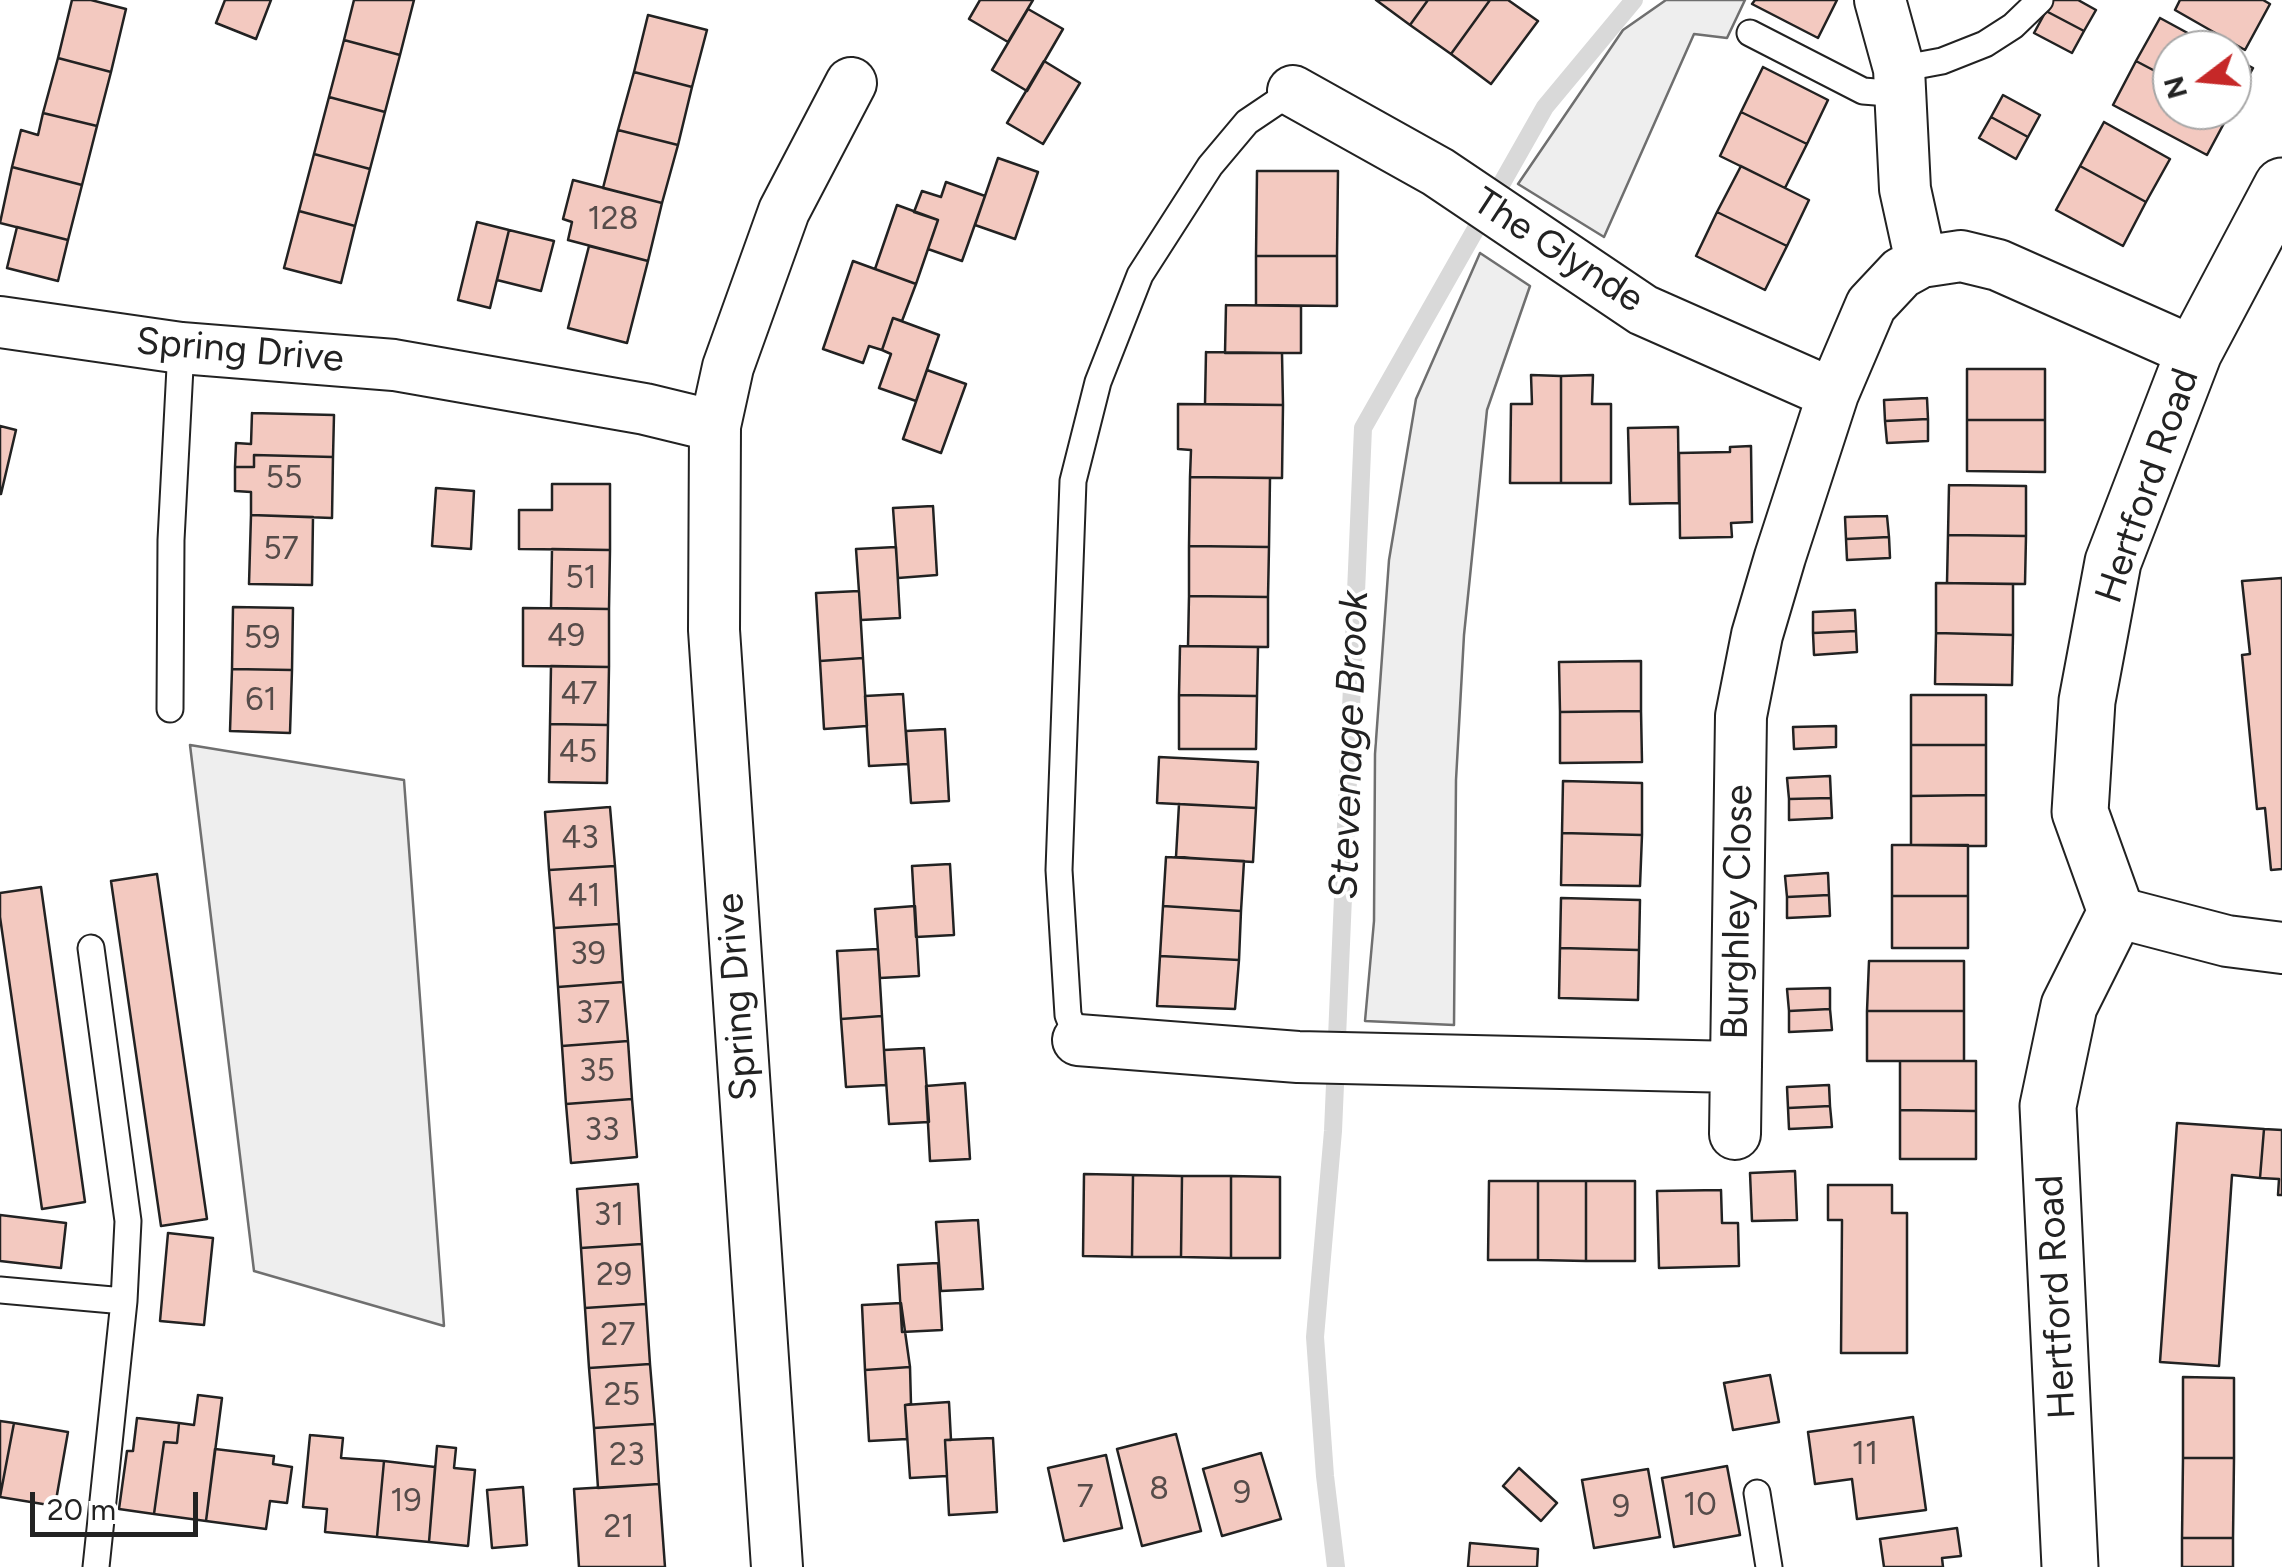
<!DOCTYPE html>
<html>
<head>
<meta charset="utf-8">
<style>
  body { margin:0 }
  #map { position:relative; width:2282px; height:1567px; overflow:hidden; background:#fff; font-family:Figtree,sans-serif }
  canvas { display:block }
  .north { position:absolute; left:2152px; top:30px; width:100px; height:100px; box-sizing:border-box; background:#fff; border:2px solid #a7a7a7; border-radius:50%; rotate:254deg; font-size:28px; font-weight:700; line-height:40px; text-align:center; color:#222 }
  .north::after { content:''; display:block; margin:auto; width:35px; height:45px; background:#c62828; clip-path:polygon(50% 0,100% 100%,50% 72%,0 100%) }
  .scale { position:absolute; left:30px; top:1492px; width:168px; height:45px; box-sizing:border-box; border:5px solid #222; border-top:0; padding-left:12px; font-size:30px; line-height:35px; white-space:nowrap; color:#222; -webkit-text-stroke:8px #fff; paint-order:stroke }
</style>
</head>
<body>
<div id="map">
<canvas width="2282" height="1567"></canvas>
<div class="north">N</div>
<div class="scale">20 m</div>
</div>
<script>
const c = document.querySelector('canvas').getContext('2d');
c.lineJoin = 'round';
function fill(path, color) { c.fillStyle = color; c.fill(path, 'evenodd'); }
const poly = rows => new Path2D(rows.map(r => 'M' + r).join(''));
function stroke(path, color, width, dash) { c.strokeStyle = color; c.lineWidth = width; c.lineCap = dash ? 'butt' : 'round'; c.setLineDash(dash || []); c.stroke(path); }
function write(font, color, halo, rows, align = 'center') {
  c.font = font + ' Figtree,sans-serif'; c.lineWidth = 8; c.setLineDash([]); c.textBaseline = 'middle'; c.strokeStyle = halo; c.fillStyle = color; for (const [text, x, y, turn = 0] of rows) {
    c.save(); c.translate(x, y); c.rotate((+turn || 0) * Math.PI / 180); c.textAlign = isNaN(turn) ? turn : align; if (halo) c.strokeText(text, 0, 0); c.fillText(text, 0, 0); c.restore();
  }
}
const green = poly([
  [1666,0,1745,0,1727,38,1694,34,1604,237,1518,184,1623,30,1666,0],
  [1480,253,1530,286,1487,410,1464,635,1456,780,1454,1025,1365,1021,1374,921,1375,754,1389,560,1416,399,1480,253],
  [190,745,404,780,444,1326,254,1271,190,745]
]);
fill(green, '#eee');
stroke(green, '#6f6f6f', 2.5);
stroke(poly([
  [1336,1567,1325,1476,1315,1337,1333,1131,1363,428,1545,107,1634,0]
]), '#d9d9d9', 18);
const building = poly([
  [72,0,91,0,126,9,111,72,58,58,72,0],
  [225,0,271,0,256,39,216,23,225,0],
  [354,0,414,0,400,55,344,40,354,0],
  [980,0,1033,0,1008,42,969,19,980,0],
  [1376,0,1428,0,1410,25,1376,0],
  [1428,0,1490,0,1451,54,1410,25,1428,0],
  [1490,0,1508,0,1538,21,1491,84,1451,54,1490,0],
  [1755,0,1837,0,1818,38,1752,4,1755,0],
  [2052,0,2078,0,2096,10,2084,31,2046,11,2052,0],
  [2180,0,2263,0,2270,4,2245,50,2175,10,2180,0],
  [1028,9,1063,29,1027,91,992,70,1028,9],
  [2046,11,2084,31,2072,53,2034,33,2046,11],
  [648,15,707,30,692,87,634,72,648,15],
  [2160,18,2219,50,2172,50,2172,80,2136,61,2160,18],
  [344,40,400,55,385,112,329,97,344,40],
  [2232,57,2253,68,2232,108,2232,57],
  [58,58,111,72,97,126,43,113,58,58],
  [1044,61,1080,83,1043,144,1007,123,1044,61],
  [2136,61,2172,80,2172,110,2230,112,2207,155,2113,105,2136,61],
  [1763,67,1828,100,1807,144,1741,112,1763,67],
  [634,72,692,87,678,145,618,130,634,72],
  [2003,95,2040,115,2028,137,1991,117,2003,95],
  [329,97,385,112,370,169,314,154,329,97],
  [1741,112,1807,144,1785,188,1720,156,1741,112],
  [43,113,97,126,82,185,12,167,21,130,38,135,43,113],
  [1991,117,2028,137,2016,159,1979,138,1991,117],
  [2104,122,2170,159,2146,202,2080,166,2104,122],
  [618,130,678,145,662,203,603,188,618,130],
  [314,154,370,169,355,226,299,211,314,154],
  [998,158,1038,172,1015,239,975,225,998,158],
  [1741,166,1809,200,1787,246,1717,212,1741,166],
  [2080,166,2146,202,2123,246,2056,210,2080,166],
  [12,167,82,185,68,240,0,223,12,167],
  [1257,171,1338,171,1337,256,1256,256,1257,171],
  [573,180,662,203,648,261,568,240,572,222,563,219,573,180],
  [946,182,985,196,962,261,928,249,938,220,914,212,922,191,941,197,946,182],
  [897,205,938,220,916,284,875,269,897,205],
  [299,211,355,226,341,283,284,268,299,211],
  [1717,212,1787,246,1765,290,1696,256,1717,212],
  [477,222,509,230,490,308,458,300,477,222],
  [17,227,68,240,58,281,7,268,17,227],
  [509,230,554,241,541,291,497,280,509,230],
  [589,246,648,261,627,343,568,328,589,246],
  [1256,256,1337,256,1337,306,1256,305,1256,256],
  [853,261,916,284,902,321,893,318,882,350,869,346,863,363,823,349,853,261],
  [1226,305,1301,306,1301,353,1225,353,1226,305],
  [893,318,939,335,916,401,879,388,891,354,882,350,893,318],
  [1206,352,1282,353,1283,405,1205,404,1206,352],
  [1967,369,2045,369,2045,420,1967,420,1967,369],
  [927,370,966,384,941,453,903,439,927,370],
  [1531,375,1561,376,1561,483,1510,483,1511,404,1532,404,1531,375],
  [1593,375,1592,404,1611,404,1611,483,1561,483,1561,376,1593,375],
  [1927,398,1928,419,1885,421,1884,400,1927,398],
  [1178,404,1283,405,1282,478,1190,477,1191,450,1178,449,1178,404],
  [252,413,334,415,333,457,254,455,254,467,235,467,236,443,251,444,252,413],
  [1928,419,1928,441,1887,443,1885,421,1928,419],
  [1967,420,2045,420,2045,472,1967,471,1967,420],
  [0,426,16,430,1,494,0,494,0,426],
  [1678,427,1679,503,1630,504,1628,428,1678,427],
  [1751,446,1752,522,1731,523,1732,537,1680,538,1679,453,1730,452,1730,447,1751,446],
  [254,455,333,457,332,518,251,515,251,492,235,491,235,467,254,467,254,455],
  [1190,477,1270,478,1269,547,1189,546,1190,477],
  [552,484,610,484,610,550,519,549,519,510,552,510,552,484],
  [1949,485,2026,486,2026,536,1948,535,1949,485],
  [436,488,474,491,471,549,432,546,436,488],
  [933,506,937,575,898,578,893,508,933,506],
  [251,515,313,517,312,585,249,584,251,515],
  [1887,516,1889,537,1846,539,1845,517,1887,516],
  [1948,535,2026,536,2025,584,1947,583,1948,535],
  [1889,537,1890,558,1847,560,1846,539,1889,537],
  [1189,546,1269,547,1268,597,1189,596,1189,546],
  [896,547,900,618,861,620,856,549,896,547],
  [552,549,610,550,609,609,551,608,552,549],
  [2282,578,2282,869,2271,870,2265,808,2257,809,2242,655,2250,654,2242,581,2282,578],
  [1936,583,2013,584,2013,635,1936,633,1936,583],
  [859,591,863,658,820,661,816,593,859,591],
  [1189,596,1268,597,1268,647,1188,646,1189,596],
  [233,607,293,608,292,670,232,669,233,607],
  [523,608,609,609,609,667,523,666,523,608],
  [1855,610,1856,631,1813,633,1813,612,1855,610],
  [1856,631,1857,652,1814,655,1813,633,1856,631],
  [1936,633,2013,635,2012,685,1935,684,1936,633],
  [1180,646,1258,647,1257,696,1179,695,1180,646],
  [863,658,867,726,824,729,820,661,863,658],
  [1641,661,1641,711,1560,712,1559,662,1641,661],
  [551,666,609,667,608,725,550,724,551,666],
  [232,669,292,670,290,733,230,731,232,669],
  [903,694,908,764,869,766,865,696,903,694],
  [1179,695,1257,696,1256,749,1179,749,1179,695],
  [1911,695,1986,695,1986,745,1911,745,1911,695],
  [1641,711,1642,762,1560,763,1560,712,1641,711],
  [550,724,608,725,607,783,549,782,550,724],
  [1836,726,1836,747,1794,749,1793,727,1836,726],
  [945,729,949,801,911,803,906,731,945,729],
  [1911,745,1986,745,1986,795,1911,796,1911,745],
  [1159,757,1258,762,1256,808,1157,803,1159,757],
  [1830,776,1831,798,1789,799,1787,778,1830,776],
  [1563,781,1642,783,1642,835,1562,833,1563,781],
  [1986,795,1986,846,1911,845,1911,796,1986,795],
  [1831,798,1832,818,1789,820,1789,799,1831,798],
  [1179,804,1256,808,1253,862,1176,857,1179,804],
  [610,807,615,866,549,870,545,812,610,807],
  [1562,833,1642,835,1640,886,1561,885,1562,833],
  [1892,845,1968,845,1968,896,1892,896,1892,845],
  [1166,857,1244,861,1241,911,1163,906,1166,857],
  [950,864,954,935,916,937,912,866,950,864],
  [615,866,619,924,554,928,549,870,615,866],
  [1828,873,1829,895,1787,897,1785,876,1828,873],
  [157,874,207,1219,161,1226,111,881,157,874],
  [41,887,85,1202,42,1209,0,917,0,893,41,887],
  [1829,895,1830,916,1787,918,1787,897,1829,895],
  [1892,896,1968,896,1968,948,1892,948,1892,896],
  [1561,898,1640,900,1639,950,1560,948,1561,898],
  [915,906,919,976,880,978,875,909,915,906],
  [1163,906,1241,911,1239,960,1160,956,1163,906],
  [619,924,623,982,558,987,554,928,619,924],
  [1560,948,1639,950,1638,1000,1559,998,1560,948],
  [878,949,882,1016,841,1019,837,951,878,949],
  [1160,956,1239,960,1235,1009,1157,1006,1160,956],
  [1869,961,1964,961,1964,1011,1867,1011,1869,961],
  [623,982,628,1041,562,1046,558,987,623,982],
  [1830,988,1830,1009,1789,1011,1787,989,1830,988],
  [1830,1009,1832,1030,1789,1032,1789,1011,1830,1009],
  [1867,1011,1964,1011,1964,1061,1867,1061,1867,1011],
  [882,1016,886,1085,846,1087,841,1019,882,1016],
  [628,1041,632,1099,566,1104,562,1046,628,1041],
  [924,1048,929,1122,889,1124,884,1050,924,1048],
  [1900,1061,1976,1061,1976,1111,1900,1110,1900,1061],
  [965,1083,970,1159,930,1161,926,1086,965,1083],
  [1829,1085,1830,1106,1788,1108,1787,1087,1829,1085],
  [632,1099,637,1157,571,1163,566,1104,632,1099],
  [1830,1106,1832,1127,1789,1129,1788,1108,1830,1106],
  [1900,1110,1976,1111,1976,1159,1900,1159,1900,1110],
  [2177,1123,2264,1129,2260,1178,2232,1175,2219,1366,2160,1362,2177,1123],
  [2264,1129,2282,1130,2282,1195,2278,1195,2279,1179,2260,1178,2264,1129],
  [1795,1171,1797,1220,1752,1221,1750,1173,1795,1171],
  [1084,1174,1133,1175,1132,1257,1083,1256,1084,1174],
  [1133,1175,1182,1176,1181,1257,1132,1257,1133,1175],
  [1182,1176,1231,1176,1231,1258,1181,1257,1182,1176],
  [1231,1176,1280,1177,1280,1258,1231,1258,1231,1176],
  [1489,1181,1538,1181,1538,1260,1488,1260,1489,1181],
  [1538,1181,1586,1181,1586,1261,1538,1260,1538,1181],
  [1586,1181,1635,1181,1635,1261,1586,1261,1586,1181],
  [638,1184,642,1244,581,1248,577,1189,638,1184],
  [1828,1185,1892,1185,1892,1213,1907,1213,1907,1353,1841,1353,1842,1220,1828,1220,1828,1185],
  [1721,1190,1722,1223,1738,1223,1739,1266,1659,1268,1657,1191,1721,1190],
  [0,1215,66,1223,61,1268,0,1261,0,1215],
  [978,1220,983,1289,941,1291,936,1222,978,1220],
  [168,1233,213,1238,204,1325,160,1321,168,1233],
  [642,1244,646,1304,585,1308,581,1248,642,1244],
  [938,1263,942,1330,902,1332,898,1265,938,1263],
  [901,1303,910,1367,865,1370,862,1305,901,1303],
  [646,1304,650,1364,589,1368,585,1308,646,1304],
  [650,1364,655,1424,594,1428,589,1368,650,1364],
  [910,1367,911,1404,905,1405,907,1439,869,1441,865,1370,910,1367],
  [1770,1375,1779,1422,1733,1430,1724,1383,1770,1375],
  [2183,1377,2234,1378,2234,1458,2183,1458,2183,1377],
  [198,1395,222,1398,206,1521,154,1514,164,1442,177,1443,179,1423,194,1425,198,1395],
  [949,1402,951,1440,945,1440,947,1476,910,1478,905,1405,949,1402],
  [1913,1417,1926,1510,1857,1519,1852,1479,1815,1484,1808,1432,1913,1417],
  [137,1418,179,1423,177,1443,164,1442,154,1514,119,1509,127,1451,133,1451,137,1418],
  [0,1421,14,1423,0,1497,0,1421],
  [14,1423,68,1432,55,1506,0,1497,14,1423],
  [655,1424,659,1484,598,1488,594,1428,655,1424],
  [1176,1434,1201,1531,1142,1546,1117,1449,1176,1434],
  [310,1435,343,1438,341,1458,384,1461,377,1537,325,1532,327,1509,303,1507,310,1435],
  [993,1438,997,1512,949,1515,945,1440,993,1438],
  [437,1446,456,1448,454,1468,475,1470,468,1546,429,1542,437,1446],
  [215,1449,274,1456,273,1464,292,1467,287,1503,270,1501,266,1529,206,1521,215,1449],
  [1261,1453,1281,1519,1222,1536,1203,1469,1261,1453],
  [1106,1455,1122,1528,1064,1541,1048,1468,1106,1455],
  [2183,1458,2234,1458,2233,1538,2182,1538,2183,1458],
  [384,1461,435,1467,429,1542,377,1537,384,1461],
  [1727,1466,1740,1535,1674,1547,1662,1478,1727,1466],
  [1519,1468,1557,1503,1541,1521,1503,1486,1519,1468],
  [1648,1469,1660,1537,1594,1548,1582,1480,1648,1469],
  [659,1484,665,1567,579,1567,574,1489,659,1484],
  [523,1487,527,1545,492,1548,487,1490,523,1487],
  [1957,1528,1961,1556,1942,1558,1943,1567,1884,1567,1880,1539,1957,1528],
  [2182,1538,2233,1538,2233,1567,2182,1567,2182,1538],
  [1470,1543,1538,1549,1537,1567,1468,1567,1470,1543]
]);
fill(building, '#f3c9c0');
stroke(building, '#222', 2.5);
const service = poly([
  [1750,33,1863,91,1901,94],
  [1899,69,1942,61,1985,44,2013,26,2040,0],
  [170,709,171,540,181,348],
  [91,948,128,1221,124,1301,96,1567],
  [1078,1040,1068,1015,1059,870,1073,481,1098,382,1140,275,1210,166,1247,122,1293,91],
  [0,1290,124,1301],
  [1757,1493,1769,1567]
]);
const minor = poly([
  [1880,0,1899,69,1905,189,1921,262],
  [1293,91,1438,172,1643,310,1833,394],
  [0,322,181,348,394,365,645,409,715,426,714,630,777,1567],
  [715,426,728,367,784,211,851,83],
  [2116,912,2227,941,2282,948],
  [1078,1040,1298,1057,1736,1067],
  [1735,1134,1741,716,1757,635,1780,557,1833,394,1871,305,1901,273,1921,262,1961,256,1998,265,2194,352]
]);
const tertiary = poly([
  [2070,1567,2048,1106,2069,1006,2116,912,2080,812,2087,701,2113,562,2194,352,2282,186]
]);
stroke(service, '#222', 29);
stroke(minor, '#222', 54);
stroke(tertiary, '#222', 59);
stroke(service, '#fff', 25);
stroke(minor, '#fff', 50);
stroke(tertiary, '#fff', 55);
write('32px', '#564c4a', null, [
  ["128",613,220],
  ["55",284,479],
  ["57",281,550],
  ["51",581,579],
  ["49",566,637],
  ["59",262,639],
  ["47",579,695],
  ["61",261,701],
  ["45",578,753],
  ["43",580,839],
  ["41",584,897],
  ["39",588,955],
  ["37",593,1014],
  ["35",597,1072],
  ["33",602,1131],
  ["31",609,1216],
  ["29",614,1276],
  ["27",618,1336],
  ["25",622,1396],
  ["11",1865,1455],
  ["23",627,1456],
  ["8",1159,1490],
  ["9",1242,1494],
  ["7",1085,1498],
  ["19",406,1502],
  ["10",1700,1506],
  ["9",1621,1508],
  ["21",619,1528]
]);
write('38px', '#222', '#fff', [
  ["The Glynde",1558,251,33],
  ["Spring Drive",240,351,5],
  ["Hertford Road",2148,486,-71],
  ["Burghley Close",1738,912,-89],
  ["Spring Drive",738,997,-94],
  ["Hertford Road",2057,1297,-93]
]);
write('italic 40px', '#222', '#fff', [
  ["Stevenage Brook",1350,745,-88]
]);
</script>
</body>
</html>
